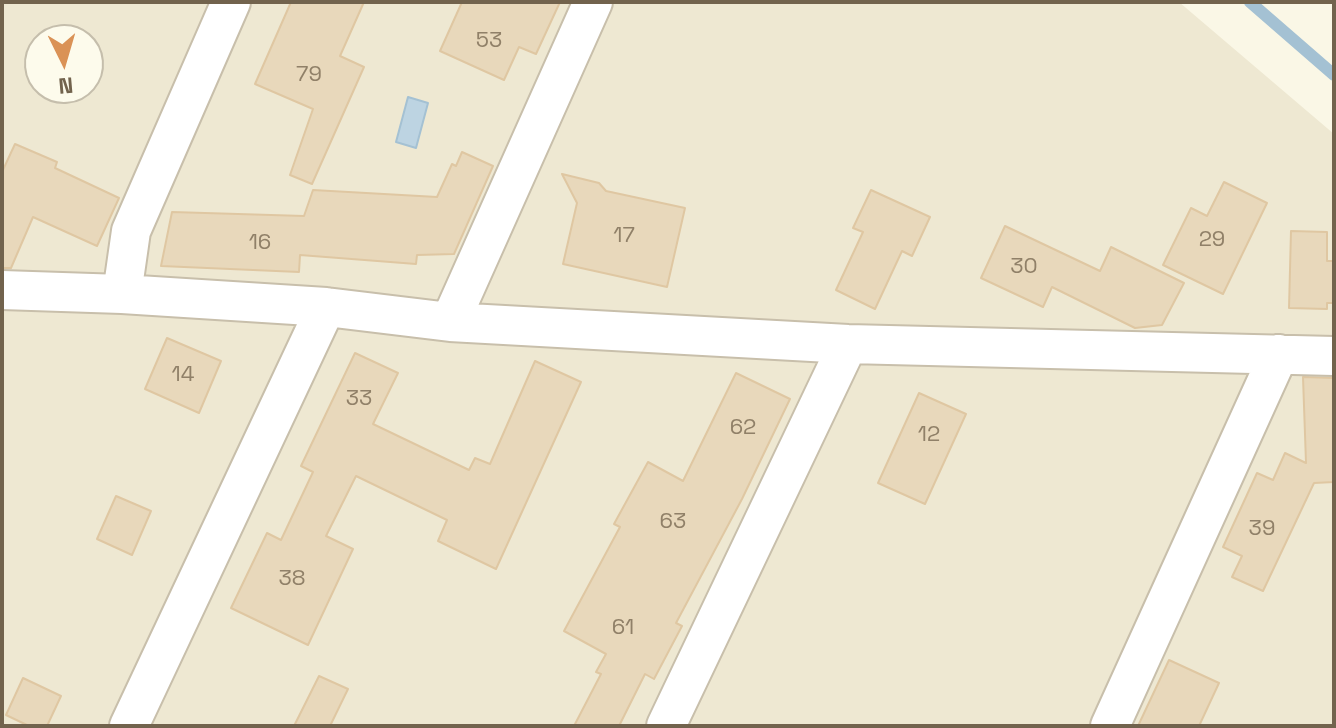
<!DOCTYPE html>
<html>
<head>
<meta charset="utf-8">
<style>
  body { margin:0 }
  #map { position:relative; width:1336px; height:728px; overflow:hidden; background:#faf7e6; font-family:"Space Grotesk",sans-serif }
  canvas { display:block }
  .frame { position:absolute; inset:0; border:4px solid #72634d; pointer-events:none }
  .north { position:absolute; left:24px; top:24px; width:80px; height:80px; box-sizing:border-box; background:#fdfbec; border:2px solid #c5beac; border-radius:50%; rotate:175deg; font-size:22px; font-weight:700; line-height:32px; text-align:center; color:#72634d }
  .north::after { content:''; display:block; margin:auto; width:28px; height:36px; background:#da9256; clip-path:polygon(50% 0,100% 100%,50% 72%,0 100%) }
</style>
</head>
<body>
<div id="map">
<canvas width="1336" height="728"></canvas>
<div class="frame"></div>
<div class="north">N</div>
</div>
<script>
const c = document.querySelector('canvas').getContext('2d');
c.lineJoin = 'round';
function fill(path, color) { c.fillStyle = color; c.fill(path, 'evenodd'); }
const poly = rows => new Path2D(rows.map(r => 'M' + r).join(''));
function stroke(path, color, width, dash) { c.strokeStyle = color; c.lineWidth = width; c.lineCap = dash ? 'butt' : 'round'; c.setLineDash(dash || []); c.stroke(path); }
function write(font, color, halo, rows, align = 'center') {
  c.font = font + ' "Space Grotesk",sans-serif'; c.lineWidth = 8; c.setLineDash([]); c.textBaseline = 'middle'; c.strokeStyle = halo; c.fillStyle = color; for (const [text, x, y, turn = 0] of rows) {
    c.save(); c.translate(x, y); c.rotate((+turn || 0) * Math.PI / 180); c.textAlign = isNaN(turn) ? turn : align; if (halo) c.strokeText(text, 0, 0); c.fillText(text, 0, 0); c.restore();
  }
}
fill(poly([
  [2,2,1179,2,1334,134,1334,726,2,726],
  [40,40,88,40,88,88,40,88]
]), '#eee8d2');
const water = poly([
  [408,97,428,103,416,148,396,142,408,97]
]);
fill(water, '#bdd4e2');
stroke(water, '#a4c1d3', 2);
stroke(poly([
  [1250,2,1334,75]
]), '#a4c1d3', 12);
const building = poly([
  [291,2,364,2,340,56,364,67,312,184,290,175,313,109,255,84,291,2],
  [462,2,560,2,536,54,519,47,504,80,440,51,462,2],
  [15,144,57,162,55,168,119,198,97,246,33,217,11,268,2,268,2,172,15,144],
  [462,152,493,166,454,254,417,255,416,264,300,255,299,272,161,266,172,212,304,216,313,190,437,197,452,164,456,166,462,152],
  [562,174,599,183,606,191,685,208,667,287,563,264,577,203,562,174],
  [1224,182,1267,203,1223,294,1163,265,1191,208,1207,216,1224,182],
  [871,190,930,217,912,256,902,251,875,309,836,290,863,232,853,228,871,190],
  [1005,226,1100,271,1111,247,1184,283,1162,325,1135,328,1052,287,1043,307,981,278,1005,226],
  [1291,231,1327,232,1327,261,1334,261,1334,303,1327,303,1327,309,1289,308,1291,231],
  [167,338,221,361,199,413,145,389,167,338],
  [355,353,398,373,373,424,469,470,475,458,490,464,535,361,581,382,496,569,438,541,447,520,356,476,326,536,353,549,308,645,231,608,267,533,281,540,313,472,301,466,355,353],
  [736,373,790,399,742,499,676,623,682,626,654,679,645,674,619,726,574,726,601,674,596,672,606,654,564,631,620,527,614,524,648,462,683,481,736,373],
  [1303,377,1334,378,1334,482,1314,483,1263,591,1232,577,1242,556,1223,547,1257,473,1273,480,1285,453,1306,463,1303,377],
  [919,393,966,414,925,504,878,483,919,393],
  [116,496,151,511,132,555,97,539,116,496],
  [1169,660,1219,683,1199,726,1138,726,1169,660],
  [319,676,348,689,330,726,294,726,319,676],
  [23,678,61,696,47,726,29,726,6,715,23,678]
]);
fill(building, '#e8d8bb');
stroke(building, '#dfc7a2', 2);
const minor = poly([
  [2,290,122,294,326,307,450,322,848,344,1334,356],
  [122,294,131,231,231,2],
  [450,322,593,2],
  [129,726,326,307],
  [666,726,848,344],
  [1110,726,1279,354]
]);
stroke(minor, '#c8bfab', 42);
stroke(minor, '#fff', 38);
write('22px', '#908068', null, [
  ["53",489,41],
  ["79",309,75],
  ["17",624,236],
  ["29",1212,240],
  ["16",260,243],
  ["30",1024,267],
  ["14",183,375],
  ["33",359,399],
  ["62",743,428],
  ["12",929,435],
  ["63",673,522],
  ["39",1262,529],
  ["38",292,579],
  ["61",623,628]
]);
</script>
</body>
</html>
